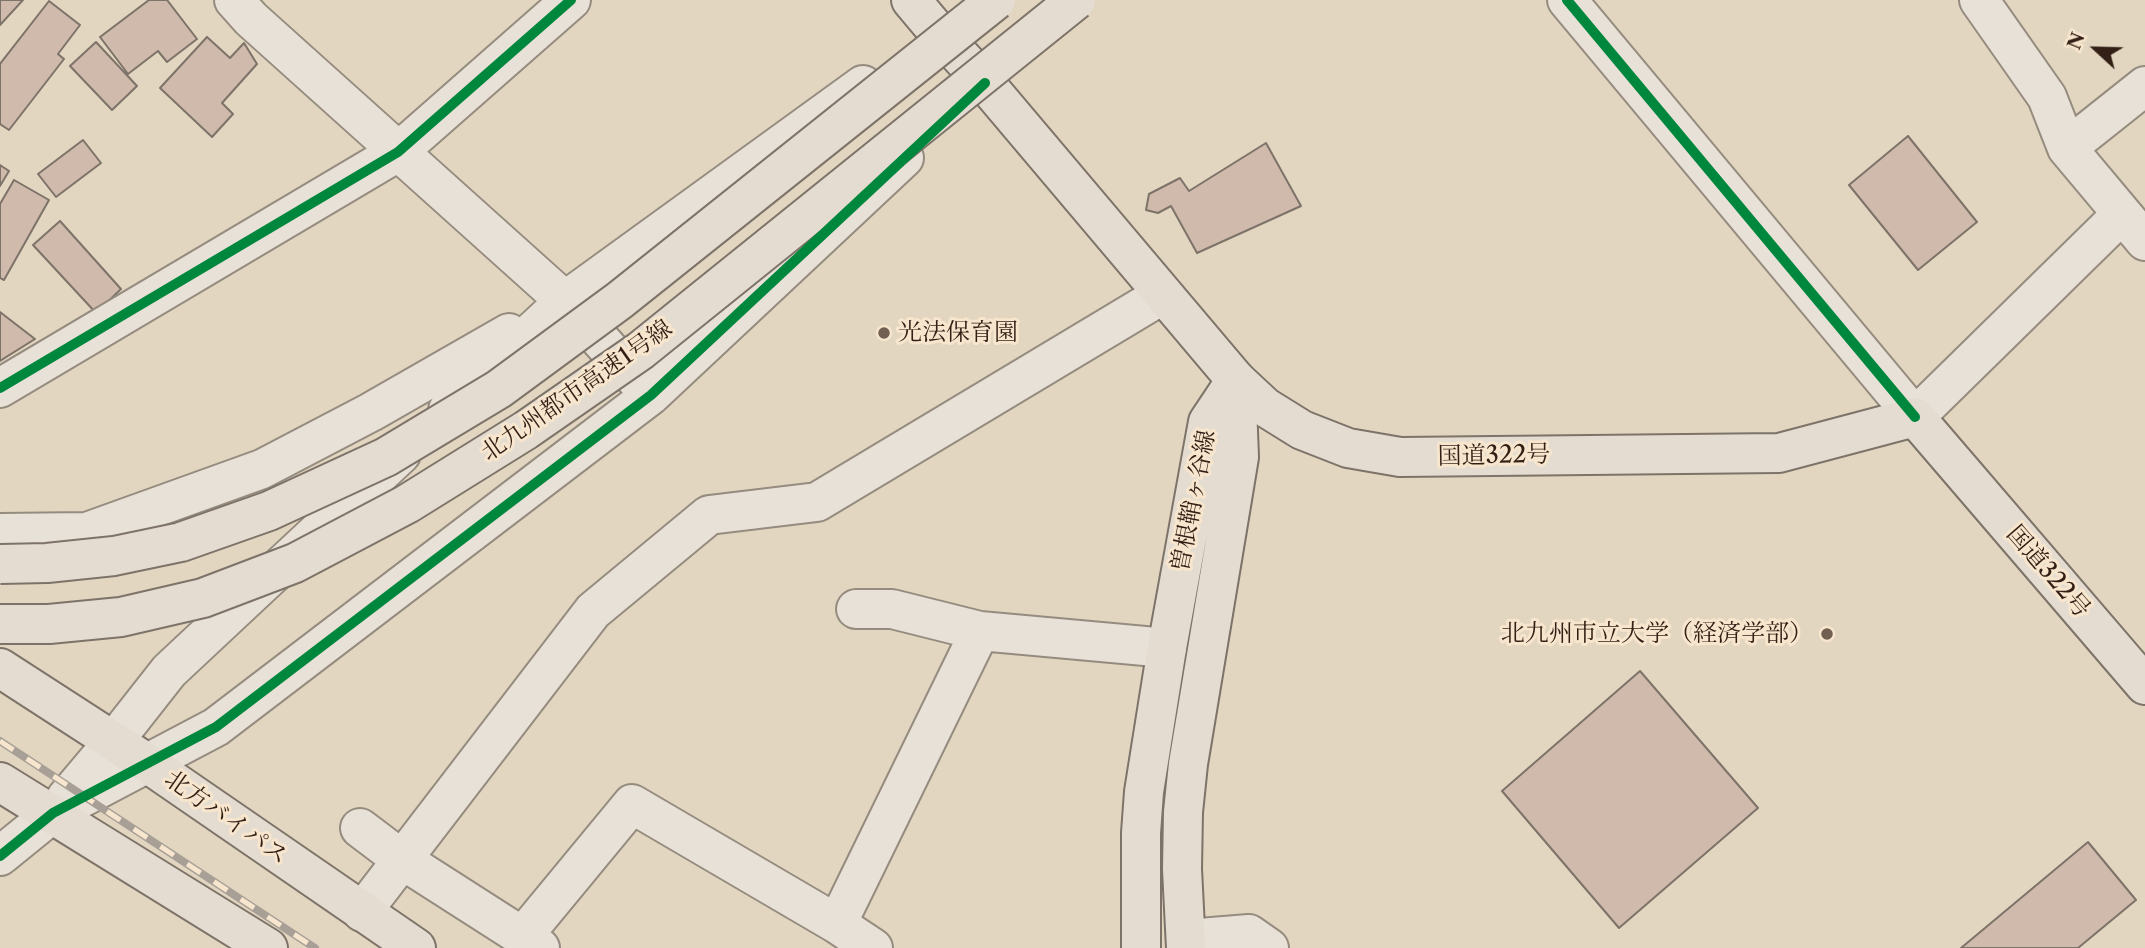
<!DOCTYPE html>
<html>
<head>
<meta charset="utf-8">
<style>
  body { margin:0 }
  #map { position:relative; width:2145px; height:948px; overflow:hidden; background:#e3d6c1; font-family:"Libre Caslon Text",serif }
  canvas { display:block }
  .north { position:absolute; left:2061px; top:14px; width:70px; height:70px; -webkit-text-stroke:5px #f7e6cd; paint-order:stroke; rotate:292deg; font-size:19px; font-weight:700; line-height:28px; text-align:center; color:#331f15 }
  .north::after { content:''; display:block; margin:auto; width:24px; height:32px; background:#331f15; clip-path:polygon(50% 0,100% 100%,50% 72%,0 100%) }
</style>
</head>
<body>
<div id="map">
<canvas width="2145" height="948"></canvas>
<div class="north">N</div>
</div>
<script>
const c = document.querySelector('canvas').getContext('2d');
c.lineJoin = 'round';
function fill(path, color) { c.fillStyle = color; c.fill(path, 'evenodd'); }
const poly = rows => new Path2D(rows.map(r => 'M' + r).join(''));
function stroke(path, color, width, dash) { c.strokeStyle = color; c.lineWidth = width; c.lineCap = dash ? 'butt' : 'round'; c.setLineDash(dash || []); c.stroke(path); }
function write(font, color, halo, rows, align = 'center') {
  c.font = font + ' "Libre Caslon Text","Noto Serif JP",serif'; c.lineWidth = 6; c.setLineDash([]); c.textBaseline = 'middle'; c.strokeStyle = halo; c.fillStyle = color; for (const [text, x, y, turn = 0] of rows) {
    c.save(); c.translate(x, y); c.rotate((+turn || 0) * Math.PI / 180); c.textAlign = isNaN(turn) ? turn : align; if (halo) c.strokeText(text, 0, 0); c.fillText(text, 0, 0); c.restore();
  }
}
const building = poly([
  [0,0,23,0,0,25,0,0],
  [149,0,167,0,197,39,167,62,158,51,128,74,100,37,149,0],
  [49,1,80,25,58,54,64,59,9,130,0,124,0,64,49,1],
  [207,37,230,58,244,43,257,64,222,103,233,114,212,137,160,88,207,37],
  [96,42,137,86,112,110,70,66,96,42],
  [1908,136,1977,222,1918,270,1849,185,1908,136],
  [83,140,101,163,56,197,38,174,83,140],
  [1266,143,1301,206,1197,253,1171,206,1158,213,1146,210,1149,194,1180,178,1189,191,1266,143],
  [0,165,9,171,0,186,0,165],
  [14,180,49,200,4,280,0,278,0,204,14,180],
  [60,221,121,289,96,313,33,245,60,221],
  [0,312,35,339,0,361,0,312],
  [1640,671,1758,808,1619,928,1502,791,1640,671],
  [2088,842,2136,900,2078,948,1961,948,2088,842]
]);
fill(building, '#cfbaac');
stroke(building, '#7d7368', 2);
const minor = poly([
  [234,0,251,19,565,301,645,389],
  [1567,0,1915,417,2122,214],
  [1979,0,2047,97,2067,148,2145,241],
  [2067,148,2145,86],
  [0,388,398,152,571,0],
  [448,410,565,301,863,85],
  [0,533,87,532,262,469,371,412,509,333],
  [856,609,892,609,980,631,1167,648],
  [66,798,114,741,169,671,401,454],
  [360,828,401,859,540,948],
  [0,856,53,813,216,727,651,395,904,158],
  [362,912,593,611,709,515,817,502,1162,295],
  [837,924,873,948],
  [523,936,632,804,837,924,980,631],
  [1187,939,1249,934,1269,948]
]);
const major = poly([
  [1141,948,1141,833,1144,792,1167,648,1208,422,1236,380],
  [1186,948,1182,869,1183,812,1188,764,1239,457,1236,380]
]);
const highway = poly([
  [911,0,937,31,985,83,1236,380,1265,407,1302,430,1348,448,1400,457,1779,453,1915,417,2145,685],
  [0,668,147,763,416,948],
  [0,782,268,948]
]);
stroke(minor, '#958c7f', 42);
stroke(major, '#7d7368', 42);
stroke(highway, '#7d7368', 42);
stroke(minor, '#e8e1d7', 38);
stroke(major, '#e4dcd0', 38);
stroke(highway, '#e4dcd0', 38);
const rail = poly([
  [0,741,315,948]
]);
stroke(rail, '#a8a096', 8);
stroke(rail, '#f7e6cd', 5, [16]);
const highwayBridge = poly([
  [0,564,47,563,114,556,181,542,269,511,386,457,499,389,620,300,996,0],
  [0,624,49,624,121,617,203,598,295,563,407,504,526,430,640,351,1076,0]
]);
stroke(highwayBridge, '#7d7368', 42, []);
stroke(highwayBridge, '#e4dcd0', 38);
stroke(poly([
  [1567,0,1915,417],
  [0,388,398,152,571,0],
  [0,856,53,813,216,727,651,395,985,83]
]), '#00873e', 10);
for (const [x, y, r, color] of [
  [884,333,7,"#715f51"],
  [1827,634,7,"#715f51"]
]) { const dot = new Path2D(); dot.arc(x, y, r, 0, 2 * Math.PI); c.fillStyle = color; c.fill(dot); stroke(dot, '#f7e6cd', 2.5); }
write('24px', '#331f15', '#f7e6cd', [
  ["光法保育園",898,333],
  ["北九州市立大学（経済学部）",1813,634,"right"]
], 'left');
write('24px', '#331f15', '#f7e6cd', [
  ["北九州都市高速1号線",577,391,-35],
  ["国道322号",1494,456,-1],
  ["曽根鞘ヶ谷線",1194,501,-79],
  ["国道322号",2048,572,49],
  ["北方バイパス",226,818,35]
]);
</script>
</body>
</html>
